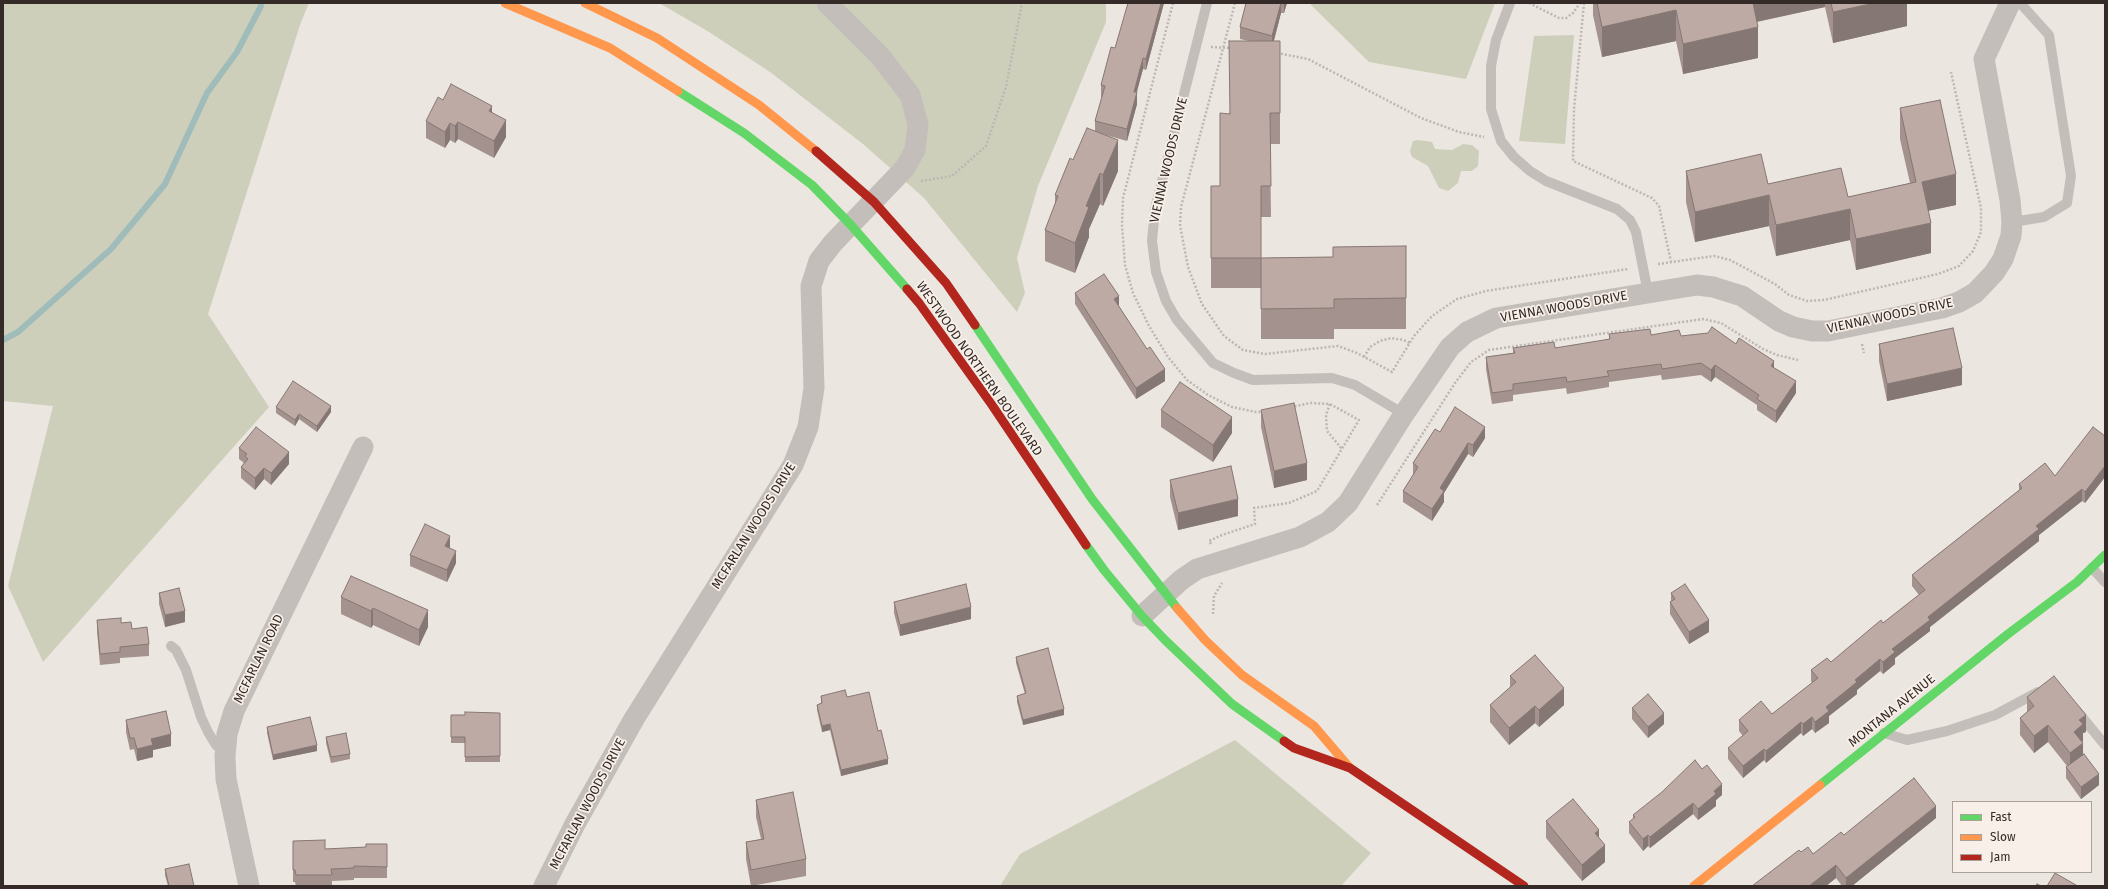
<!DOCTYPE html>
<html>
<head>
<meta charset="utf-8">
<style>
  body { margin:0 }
  #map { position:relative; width:2108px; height:889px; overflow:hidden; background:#ece6e0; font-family:"Fira Sans",sans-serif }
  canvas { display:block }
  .frame { position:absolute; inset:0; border:4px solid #342b28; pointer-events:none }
  .legend { position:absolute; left:1952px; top:801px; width:140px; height:72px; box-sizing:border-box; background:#f8f0e8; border:1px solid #aaa19b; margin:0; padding:5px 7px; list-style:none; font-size:12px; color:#342b28 }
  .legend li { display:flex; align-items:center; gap:8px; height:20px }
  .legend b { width:20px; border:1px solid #aaa19b }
</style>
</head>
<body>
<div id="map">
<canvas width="2108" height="889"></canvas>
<div class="frame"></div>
<ul class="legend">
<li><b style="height:5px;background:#63d668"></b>Fast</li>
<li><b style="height:5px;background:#ff974d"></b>Slow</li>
<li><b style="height:5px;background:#b3261e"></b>Jam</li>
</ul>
</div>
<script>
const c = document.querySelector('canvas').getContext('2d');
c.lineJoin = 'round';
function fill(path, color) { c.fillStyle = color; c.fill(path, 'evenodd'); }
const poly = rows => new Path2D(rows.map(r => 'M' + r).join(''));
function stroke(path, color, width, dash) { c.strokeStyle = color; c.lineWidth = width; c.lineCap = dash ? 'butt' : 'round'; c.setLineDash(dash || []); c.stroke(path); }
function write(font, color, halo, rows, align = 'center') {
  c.font = font + ' "Fira Sans",sans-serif'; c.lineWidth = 3.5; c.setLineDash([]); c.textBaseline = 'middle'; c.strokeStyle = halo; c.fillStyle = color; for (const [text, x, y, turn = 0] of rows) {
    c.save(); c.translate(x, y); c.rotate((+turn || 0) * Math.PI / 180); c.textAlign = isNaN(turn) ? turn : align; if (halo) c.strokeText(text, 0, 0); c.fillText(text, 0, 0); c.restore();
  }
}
fill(poly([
  [3,3,309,3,301,22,208,314,269,407,43,662,8,586,53,406,3,401],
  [659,3,1106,3,1106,22,1038,186,1017,258,1025,293,1017,312,924,198,863,144,770,72,709,32],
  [1311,3,1495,3,1466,79,1369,62,1311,5],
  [1574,35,1565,144,1519,141,1534,36],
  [1418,140,1432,142,1435,149,1452,150,1463,144,1472,145,1479,151,1478,166,1472,171,1461,171,1458,183,1448,191,1439,188,1428,166,1412,157,1410,151,1413,141],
  [1235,740,1371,853,1341,886,1000,886,1020,854]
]), '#cdcfbb');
stroke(poly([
  [3,340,18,332,111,249,165,184,207,93,237,52,261,6]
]), '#9fbcba', 6);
stroke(poly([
  [1173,3,1123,198,1122,225,1125,265,1133,293,1149,326,1168,357,1187,380,1208,395,1232,407,1256,412,1263,412],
  [1235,3,1181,207,1180,225,1188,267,1202,304,1224,336,1243,350,1265,354,1338,346,1357,353,1392,372,1414,336,1432,316,1457,299,1486,291,1628,269],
  [1529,3,1559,18,1566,18,1573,13,1580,3],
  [1584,3,1574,109,1573,161,1652,198,1659,206,1671,262],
  [1211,47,1232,48],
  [1277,53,1308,59,1421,118,1459,132,1484,137],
  [921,181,952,176,986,146,1006,87,1022,3],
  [1658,264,1714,256,1730,260,1775,284,1789,295,1807,301,1824,300,1938,274,1959,266,1973,251,1981,232,1981,208,1951,72],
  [1862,344,1864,353],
  [1364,357,1370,347,1380,341,1391,338,1403,340,1410,343],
  [1330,404,1326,415,1327,431,1342,449],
  [1377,505,1455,383,1471,362,1489,350,1703,319,1721,323,1763,349,1777,355,1798,360],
  [1211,544,1209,541,1222,535,1255,524,1254,508,1289,503,1317,491,1359,420,1330,404,1310,403,1292,407],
  [1213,614,1214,596,1222,583]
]), '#bdb6b2', 2.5, [2, 2]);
stroke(poly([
  [1207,3,1155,209,1152,241,1156,272,1166,301,1177,320,1213,363,1234,373,1253,380,1332,378,1355,385,1404,414],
  [1510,3,1496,40,1491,66,1491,109,1501,141,1514,157,1530,171,1546,181,1617,209,1630,220,1636,232,1648,293],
  [2012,222,2044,217,2067,203,2071,176,2049,35,2020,3],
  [2092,568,2105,582],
  [171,646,176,650,186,670,201,717,208,732,216,745,225,753],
  [2077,711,2105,745],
  [1884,733,1907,740,1947,731,1995,715,2038,692]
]), '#c4beba', 10);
stroke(poly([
  [1142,616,1181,580,1197,569,1300,537,1328,522,1348,503,1404,414,1450,347,1467,332,1496,318,1697,285,1713,287,1742,296,1779,321,1793,327,1812,331,1828,331,1942,308,1959,302,1975,293,1994,273,2003,259,2011,236,2012,222,2010,200,1984,59,2010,3],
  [249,886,226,779,225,756,227,734,234,711,363,447],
  [544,886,575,824,634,719,793,465,808,427,814,388,811,286,819,261,833,243,905,168,915,150,918,124,910,95,880,56,827,3]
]), '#c4beba', 21);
stroke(poly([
  [678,91,744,133,812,185,850,224,907,289],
  [975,325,1092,499,1177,608],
  [1086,545,1104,570,1142,616,1165,640,1232,704,1284,741],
  [1820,785,2008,634,2077,582,2105,555]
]), '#63d668', 9);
stroke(poly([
  [505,3,610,48,678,91],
  [585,3,657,38,759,105,816,151],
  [1177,608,1205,640,1242,675,1314,726,1349,767],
  [1694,886,1820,785]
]), '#ff974d', 9);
stroke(poly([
  [816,151,874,202,946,283,975,325],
  [907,289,919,303,992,405,1086,545],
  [1284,741,1294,748,1350,768,1524,886]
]), '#b3261e', 9);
fill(poly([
  [1164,3,1146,70,1143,69,1136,92,1137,104,1127,141,1102,134,1118,171,1103,206,1100,204,1089,229,1089,237,1075,273,1045,261,1045,230,1055,204,1055,195,1073,160,1095,131,1095,121,1102,97,1101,97,1101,85,1115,48],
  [1246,3,1287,3,1284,13,1281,13,1274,41,1280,41,1280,144,1270,144,1271,217,1261,217,1261,258,1333,257,1406,246,1406,329,1334,329,1334,339,1261,339,1261,288,1211,288,1211,186,1220,186,1229,114,1249,41,1240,39,1240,27],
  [1593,3,1907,3,1907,26,1833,43,1825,7,1757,22,1758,58,1683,74,1676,41,1602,57,1593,15],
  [443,100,492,112,506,137,494,158,458,139,455,143,450,140,445,148,426,138,426,121],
  [1900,108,1956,205,1928,211,1931,253,1856,270,1850,240,1776,256,1769,226,1695,242,1686,202,1686,171,1848,197,1910,183,1900,139],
  [1075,293,1119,306,1165,381,1136,399,1075,304],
  [1609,334,1651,335,1681,336,1736,344,1774,368,1796,393,1776,423,1757,410,1757,405,1715,377,1711,382,1701,375,1662,380,1661,375,1609,382,1609,387,1567,394,1566,388,1513,395,1513,401,1492,404,1486,369,1486,357,1513,353,1513,348,1555,348,1609,340],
  [1879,344,1962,385,1887,401,1879,361],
  [276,407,331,412,317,432,299,419,295,426,276,413],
  [1161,410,1232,433,1213,462,1161,427],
  [1261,410,1307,480,1274,488,1261,427],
  [1440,432,1485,438,1473,457,1468,454,1444,493,1444,502,1432,521,1403,502,1403,491,1413,475,1413,463],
  [2105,436,2105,477,2085,503,2082,501,2039,535,2039,541,1930,627,1930,631,1895,658,1895,664,1883,674,1880,671,1857,690,1857,694,1829,716,1829,723,1815,733,1812,729,1803,736,1801,733,1766,763,1764,760,1743,778,1728,759,1728,748,1743,736,1739,731,1739,720,1772,714,1812,683,1811,681,1811,670,1831,662,1883,623,1919,595,1912,586,1912,575,2019,490,2019,484,2055,476],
  [239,448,289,464,271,485,264,479,255,490,241,478,241,467,244,463,239,459],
  [1170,480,1238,516,1178,530,1170,497],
  [450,547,449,548,456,563,447,582,410,566,410,555],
  [159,593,185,622,165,627,159,604],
  [1671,593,1709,632,1689,644,1670,614,1670,602,1671,601],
  [341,597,428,627,419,646,373,625,371,628,341,614],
  [894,602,971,619,900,636,894,613],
  [97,620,121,623,132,629,149,644,149,656,120,658,120,663,100,665,97,631],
  [1016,657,1064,715,1023,725,1017,702,1017,696,1025,694,1016,663],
  [1510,676,1564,705,1539,727,1535,723,1509,745,1490,722,1490,705,1510,688],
  [821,696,847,697,878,731,888,764,841,776,830,730,822,732,817,710,817,705,821,703],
  [2027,697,2086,732,2083,733,2083,741,2082,742,2083,754,2099,785,2081,799,2066,778,2066,767,2067,766,2048,742,2034,753,2020,735,2020,718,2027,712],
  [1632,708,1664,724,1648,738,1632,719],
  [500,713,500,762,465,762,465,743,451,743,451,715,465,715],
  [126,720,171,746,153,750,153,757,137,761,134,749,130,750,126,732],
  [267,727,317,751,273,760,267,733],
  [326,737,350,754,350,759,331,763,326,743],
  [1722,795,1716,800,1716,806,1698,820,1693,814,1650,848,1648,846,1643,851,1629,833,1629,822,1633,819,1633,815],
  [756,800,806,859,806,876,751,886,746,859,746,842,761,839,756,817],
  [1936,818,1852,886,1842,886,1836,878,1826,886,1801,852,1813,854,1844,835],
  [1546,821,1599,838,1605,862,1582,881,1546,838],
  [293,841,325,849,366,847,387,844,387,878,354,878,354,880,332,881,332,886,296,886,295,882,293,882],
  [165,869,194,886,168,886,165,875]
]), '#a3928d');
fill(poly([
  [1161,3,1164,3,1146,70,1146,59],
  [1281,3,1281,13,1272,47,1272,36],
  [1284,3,1287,3,1284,13],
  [1750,3,1825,3,1825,7,1750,23],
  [1875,3,1907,3,1907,26,1833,43,1833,12],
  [1676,10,1676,41,1602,57,1602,27],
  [1758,27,1758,58,1683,74,1683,44],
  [1143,58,1143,69,1134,103,1134,92],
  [1137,92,1137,104,1127,141,1127,129],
  [492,106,492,122,489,111],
  [506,120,506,137,494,158,494,141],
  [458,122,458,139,455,143,455,126],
  [450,123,450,140,445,148,445,132],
  [1118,140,1118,171,1103,206,1103,175],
  [1100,173,1100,204,1089,229,1089,237,1075,273,1075,243,1086,206],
  [1956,174,1956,205,1922,212,1922,182],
  [1769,195,1769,226,1695,242,1695,212],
  [1850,209,1850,240,1776,256,1776,225],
  [1931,223,1931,253,1856,270,1856,239],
  [1119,296,1119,307,1114,299],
  [1774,361,1774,373,1771,366],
  [1715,365,1715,377,1711,382,1711,370],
  [1962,368,1962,385,1887,401,1887,384],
  [1165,369,1165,381,1136,399,1136,388],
  [1796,381,1796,393,1776,423,1776,411],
  [331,406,331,412,317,432,317,426],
  [299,414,299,419,295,426,295,420],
  [1232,417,1232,433,1213,462,1213,445],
  [1485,427,1485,438,1473,457,1473,445],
  [1468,443,1468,454,1444,493,1444,502,1432,521,1432,509,1440,488],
  [289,452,289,464,271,485,271,473],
  [1307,463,1307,480,1274,488,1274,471],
  [2105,466,2105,477,2085,503,2085,492],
  [264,468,264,479,255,490,255,478],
  [2082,489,2082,501,2039,535,2039,541,1930,627,1930,631,1895,658,1895,664,1883,674,1883,662,1892,649,1928,617,2036,526],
  [1238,499,1238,516,1178,530,1178,513],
  [450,536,450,547,445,557,445,546],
  [456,551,456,563,447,582,447,570],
  [971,607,971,619,900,636,900,625],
  [373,608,373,625,371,628,371,611],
  [428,610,428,627,419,646,419,630],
  [185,611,185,622,165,627,165,615],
  [1709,620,1709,632,1689,644,1689,632],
  [1880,659,1880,671,1857,690,1857,694,1829,716,1829,723,1815,733,1815,722,1826,707,1855,680],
  [1564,688,1564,705,1539,727,1539,710],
  [1535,706,1535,723,1509,745,1509,728],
  [1064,709,1064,715,1023,725,1023,720],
  [1664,713,1664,724,1648,738,1648,727],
  [2086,715,2086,732,2083,733,2083,741,2074,748,2074,732,2079,720],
  [1812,717,1812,729,1803,736,1803,724],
  [1801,722,1801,733,1766,763,1766,751],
  [830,724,830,730,822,732,822,726],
  [2048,725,2048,742,2034,753,2034,736],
  [171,734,171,746,153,750,153,757,137,761,137,749,151,739],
  [2083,743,2083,760,2070,770,2070,753],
  [317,745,317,751,273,760,273,755],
  [1764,749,1764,760,1743,778,1743,766],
  [888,759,888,764,841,776,841,770],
  [2099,774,2099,785,2081,799,2081,787],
  [1722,784,1722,795,1716,800,1716,806,1698,820,1698,809,1714,791],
  [1693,803,1693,814,1650,848,1650,837],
  [1936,806,1936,818,1852,886,1846,886,1846,878],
  [1599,830,1599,847,1595,833],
  [1648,835,1648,846,1643,851,1643,839],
  [1605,845,1605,862,1582,881,1582,865],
  [1836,865,1836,878,1826,886,1809,886]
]), '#857773');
const building = poly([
  [1128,3,1161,3,1146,59,1143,58,1134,92,1137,92,1127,129,1095,121,1105,86,1101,85,1111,47,1115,48,1128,3],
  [1246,3,1281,3,1272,36,1240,27,1246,3],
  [1597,3,1753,3,1758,27,1683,44,1676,10,1602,27,1597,3],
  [1831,3,1875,3,1833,12,1831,3],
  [1229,41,1280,41,1280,113,1270,113,1271,186,1261,186,1261,258,1211,258,1211,186,1220,186,1220,113,1230,114,1229,41],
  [451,84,492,106,489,111,506,120,494,141,458,122,455,126,450,123,445,132,426,121,438,97,443,100,451,84],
  [1940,100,1956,174,1922,182,1931,223,1856,239,1850,209,1776,225,1769,195,1695,212,1686,171,1761,154,1768,184,1841,168,1848,197,1916,182,1900,108,1940,100],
  [1087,128,1118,140,1103,175,1100,173,1086,206,1089,207,1075,243,1045,230,1058,196,1055,195,1070,158,1073,160,1087,128],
  [1406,246,1406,298,1334,299,1334,308,1261,309,1261,258,1333,257,1333,247,1406,246],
  [1104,274,1119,296,1114,299,1147,349,1150,347,1165,369,1136,388,1075,293,1104,274],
  [1712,327,1736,344,1739,338,1774,361,1771,366,1796,381,1776,411,1757,399,1759,395,1715,365,1711,370,1701,363,1662,369,1661,364,1607,371,1609,376,1567,382,1566,377,1513,384,1513,390,1492,393,1486,357,1515,353,1513,348,1554,342,1555,348,1610,339,1609,334,1650,329,1651,335,1679,330,1681,336,1708,333,1712,327],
  [1953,328,1962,368,1887,384,1879,344,1953,328],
  [293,381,331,406,317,426,299,414,295,420,276,407,293,381],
  [1180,382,1232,417,1213,445,1161,410,1180,382],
  [1294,403,1307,463,1274,471,1261,410,1294,403],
  [1455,407,1485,427,1473,445,1468,443,1440,488,1444,491,1432,509,1403,491,1418,467,1413,463,1435,429,1440,432,1455,407],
  [256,427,289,452,271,473,264,468,255,478,241,467,248,459,245,456,247,454,239,448,256,427],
  [2093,427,2105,436,2105,466,2085,492,2082,489,2036,526,2039,529,1928,617,1930,620,1892,649,1895,652,1883,662,1880,659,1855,680,1857,682,1826,707,1829,711,1815,722,1812,717,1803,724,1801,722,1766,751,1764,749,1743,766,1728,748,1748,731,1739,720,1761,701,1772,714,1818,678,1811,670,1827,658,1831,662,1881,620,1883,623,1925,590,1912,575,2022,488,2019,484,2045,463,2055,476,2093,427],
  [1231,466,1238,499,1178,513,1170,480,1231,466],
  [425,524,450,536,445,546,456,551,447,570,410,555,425,524],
  [351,576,428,610,419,630,373,608,371,611,341,597,351,576],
  [966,584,971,607,900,625,894,602,966,584],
  [1685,584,1709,620,1689,632,1670,602,1675,599,1671,593,1685,584],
  [179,588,185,611,165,615,159,593,179,588],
  [121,618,121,623,131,622,132,629,147,627,149,644,120,647,120,652,100,654,97,620,121,618],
  [1048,648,1064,709,1023,720,1017,696,1026,693,1016,657,1048,648],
  [1535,655,1564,688,1539,710,1535,706,1509,728,1490,705,1516,682,1510,676,1535,655],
  [2054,676,2086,715,2079,720,2083,724,2074,732,2083,743,2070,753,2048,725,2034,736,2020,718,2034,706,2027,697,2054,676],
  [845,690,847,697,869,692,878,731,881,730,888,759,841,770,830,724,822,726,817,705,822,703,821,696,845,690],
  [1648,694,1664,713,1648,727,1632,708,1648,694],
  [166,711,171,734,151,739,153,745,137,749,134,738,130,738,126,720,166,711],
  [465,712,500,713,500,756,465,757,465,737,451,737,451,715,465,715,465,712],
  [310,717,317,745,273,755,267,727,310,717],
  [346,733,350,754,331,757,326,737,346,733],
  [2084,754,2099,774,2081,787,2066,767,2084,754],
  [1695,760,1702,769,1707,765,1722,784,1714,791,1716,794,1698,809,1693,803,1650,837,1648,835,1643,839,1629,822,1635,817,1633,815,1662,792,1695,760],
  [1914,778,1936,806,1846,878,1836,865,1809,886,1752,886,1799,850,1801,852,1808,847,1813,854,1841,832,1844,835,1914,778],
  [793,792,806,859,751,870,746,842,764,839,756,800,793,792],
  [1573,799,1599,830,1595,833,1605,845,1582,865,1546,821,1573,799],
  [325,840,325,849,366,847,366,844,387,844,387,867,354,866,354,868,331,869,332,875,296,875,295,870,293,870,293,841,325,840],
  [189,864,194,886,169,886,165,869,189,864],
  [2055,873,2076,885,2075,886,2047,886,2055,873],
  [2037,884,2041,886,2036,886,2037,884]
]);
fill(building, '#beaaa4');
stroke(building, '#857773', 1);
write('13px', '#342b28', '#f8f0e8', [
  ["VIENNA WOODS DRIVE",1169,160,-77],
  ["VIENNA WOODS DRIVE",1564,307,-10],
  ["VIENNA WOODS DRIVE",1890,316,-12],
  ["WESTWOOD NORTHERN BOULEVARD",979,369,55],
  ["MCFARLAN WOODS DRIVE",754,526,-58],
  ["MCFARLAN ROAD",259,659,-64],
  ["MONTANA AVENUE",1892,711,-39],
  ["MCFARLAN WOODS DRIVE",588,804,-62]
]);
</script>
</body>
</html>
